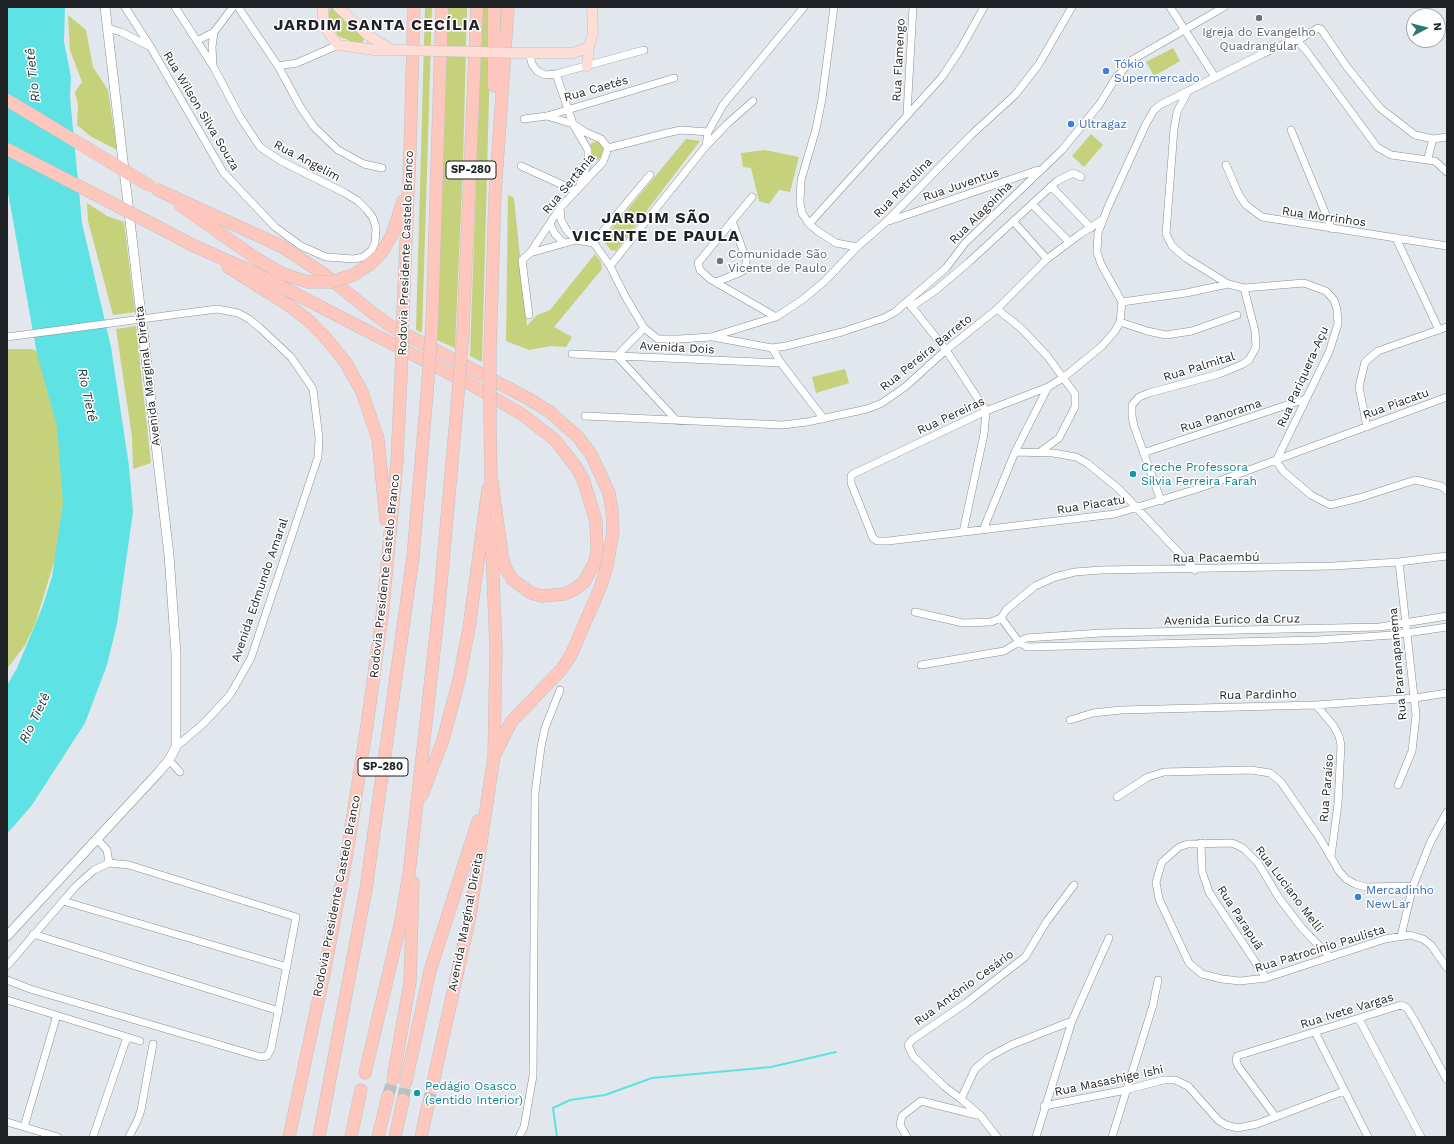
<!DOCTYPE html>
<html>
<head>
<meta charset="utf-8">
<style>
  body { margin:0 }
  #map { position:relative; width:1454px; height:1144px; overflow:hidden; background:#e1e7ec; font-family:"Work Sans",sans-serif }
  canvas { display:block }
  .frame { position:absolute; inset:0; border:8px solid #1f2224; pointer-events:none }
  .north { position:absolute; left:1406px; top:8px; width:40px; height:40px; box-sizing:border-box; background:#fff; border:1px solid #a5a7a7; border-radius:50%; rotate:83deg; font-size:11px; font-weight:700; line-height:16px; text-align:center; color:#1f2224 }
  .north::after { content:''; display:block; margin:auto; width:14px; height:18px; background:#2c7673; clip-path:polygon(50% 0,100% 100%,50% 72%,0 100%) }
</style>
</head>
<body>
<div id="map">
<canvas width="1454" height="1144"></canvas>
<div class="frame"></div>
<div class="north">N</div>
</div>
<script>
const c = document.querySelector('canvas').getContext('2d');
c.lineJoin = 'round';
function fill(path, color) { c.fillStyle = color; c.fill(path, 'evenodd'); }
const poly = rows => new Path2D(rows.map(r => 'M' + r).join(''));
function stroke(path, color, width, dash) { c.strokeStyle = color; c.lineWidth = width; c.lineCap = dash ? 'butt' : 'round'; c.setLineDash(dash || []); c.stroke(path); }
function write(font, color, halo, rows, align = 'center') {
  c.font = font + ' "Work Sans",sans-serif'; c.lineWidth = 3; c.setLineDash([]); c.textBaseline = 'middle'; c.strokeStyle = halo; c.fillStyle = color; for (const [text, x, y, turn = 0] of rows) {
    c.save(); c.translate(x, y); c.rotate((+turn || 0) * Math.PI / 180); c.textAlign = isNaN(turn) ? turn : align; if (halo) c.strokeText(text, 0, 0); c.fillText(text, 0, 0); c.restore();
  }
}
fill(poly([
  [331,7,364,39,363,42,358,44,338,36,329,19,329,11],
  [425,7,432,7,422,333,416,330],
  [448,7,467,7,463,163,455,348,437,340],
  [482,7,489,7,490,60,482,362,470,356],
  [68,15,86,30,93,67,108,90,117,150,90,136,77,125,78,105,75,92,82,82,70,50],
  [1173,48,1180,61,1154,76,1146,62],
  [1091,134,1103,145,1084,167,1072,156],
  [686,139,700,141,616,251,611,250,604,242,605,237],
  [593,142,599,142,603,146,604,152,602,157,598,160,593,159,590,145],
  [765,150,799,157,790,192,779,190,769,204,759,201,751,168,743,167,741,153],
  [508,195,514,198,527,326,537,315,550,310,595,254,601,262,602,269,554,327,572,337,566,347,551,346,529,350,506,341],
  [87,203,107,216,124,222,135,312,113,315,88,221],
  [136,326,151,463,133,469,132,437,116,329],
  [7,349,32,349,38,352,56,397,65,493,55,559,35,624,25,645,7,669],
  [845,369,849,383,816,393,812,377]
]), '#c5d17b');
fill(poly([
  [7,7,65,7,64,42,71,77,70,97,82,223,111,347,129,466,133,512,117,624,107,665,85,723,32,805,7,834,7,685,17,668,42,608,52,577,63,502,57,426,37,354,7,187]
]), '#5ee2e4');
stroke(poly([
  [557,1137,553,1108,570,1100,605,1095,652,1078,771,1067,836,1052]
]), '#5ee2e4', 2);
stroke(poly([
  [388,1096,393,1079],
  [403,1100,406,1082],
  [428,1105,432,1087]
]), '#bac0c4', 12, [12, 6]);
const minor = poly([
  [125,7,150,46,223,172,275,227,301,246,326,257,354,259,363,257,371,251,375,243,376,228,373,218,367,210,358,201,345,193,281,161,260,147,240,117,213,66,175,7],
  [238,7,278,66,301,108,314,127,338,150,364,164,382,168],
  [834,7,822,99,816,129,801,180,800,202,802,213,809,224,819,232,836,243,857,247],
  [1170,7,1215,77],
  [107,28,121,32,149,46],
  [197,41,214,32,233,7],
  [1297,41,1318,28,1321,29,1347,67,1380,108,1415,135,1433,139],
  [529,53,532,64,537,71,545,75,556,74,644,50],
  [213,64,212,47,214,32],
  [278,66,297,63,338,45],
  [556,74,573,124,588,150,588,163,580,184],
  [1187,93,1177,112,1174,129,1166,234,1172,246,1186,258,1228,284],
  [907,114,913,7],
  [524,119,547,116,674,78],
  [1291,130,1332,229],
  [706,146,708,132,723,105,804,7],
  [608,148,667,133,681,130,708,132],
  [1428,158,1433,139,1447,137],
  [1226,165,1239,195,1246,205,1262,217,1447,246],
  [521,166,576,191],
  [1051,186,1091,228],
  [752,197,698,263,700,270,710,279,776,317],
  [1032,204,1069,242],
  [560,208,561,220,567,231,576,240,593,243,596,246,610,266,625,296,644,328,658,339,680,339,711,337,776,317,802,300,825,281,857,247,887,221,971,135,1015,95,1039,64,1072,7],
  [889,221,1038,170],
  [1013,221,1047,259],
  [550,224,555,234,564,243],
  [809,224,942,77,960,50,984,7],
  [1396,238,1439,330],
  [593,243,650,175],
  [530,253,560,208,603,162,608,148,601,139,585,132,573,124,547,116],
  [610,266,706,146,727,124,753,101],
  [716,282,739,273,746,269,746,259,732,221],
  [1244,288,1304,283,1326,291,1334,300,1337,309,1338,324,1329,352,1276,461,1284,472,1311,495,1330,505,1359,498,1415,480,1441,486,1447,491],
  [908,302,946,350,986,411,984,434,963,532],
  [1122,302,1186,293,1228,284,1244,288,1255,331,1256,347,1249,360,1243,364,1219,374,1149,393,1139,397,1132,405,1132,416,1134,426,1161,501],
  [911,307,936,290,969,262,1057,181,1073,173,1081,177],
  [997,309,1022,329,1048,357,1075,394,1075,407,1059,438,1040,452],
  [529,315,522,260,530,253,576,240],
  [1120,322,1147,331,1166,335,1192,331,1237,315],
  [644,328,617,356,677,421],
  [713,337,772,348,786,346,842,332,884,318,895,312,946,268,965,243,1061,151,1099,105,1115,79,1132,60,1224,7],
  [772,348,781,363,824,419],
  [572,354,781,363],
  [1048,387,986,411,853,474,851,476,851,483,873,538,877,541,888,541,1115,514,1200,488,1447,397],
  [585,416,783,425,807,422,867,409,882,403,905,387,946,350,997,309,1047,259,1079,235,1102,220],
  [1367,427,1359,387,1365,362,1378,351,1447,327],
  [1015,452,1053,453,1076,457,1087,463,1119,489,1195,570],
  [1143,453,1305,399],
  [983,530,1015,452,1048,387,1063,378,1102,346,1115,331,1120,322,1122,302,1101,264,1097,252,1098,233,1108,207,1146,124,1154,110,1160,105,1262,54,1291,41,1297,41,1305,49,1377,147,1391,155,1435,161,1447,172],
  [915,612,963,623,991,622,1001,618],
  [1001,618,1006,610,1035,586,1055,577,1075,572,1101,570,1333,566,1399,562,1447,556],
  [1001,618,1019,642,1027,647,1318,640,1393,635,1447,627],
  [921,665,1004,651,1026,638,1101,633,1380,627,1447,616],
  [1316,705,1333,725,1339,736,1341,745,1338,804,1331,856],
  [1070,720,1093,713,1121,710,1316,705,1415,698,1447,693],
  [176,747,204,723,230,695,251,658,318,457,319,438,313,389,291,357,260,328,249,319,238,313,217,309,194,312],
  [169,760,180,772],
  [1398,785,1412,751,1416,715,1399,562],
  [1117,797,1148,777,1164,772,1251,770,1270,773,1281,782,1319,837,1339,871,1346,879,1355,884,1366,887,1413,886],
  [97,839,107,850,109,863],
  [1201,843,1202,871,1209,892,1266,978],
  [63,901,287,967],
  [33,934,279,1011],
  [1401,936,1413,886,1431,841,1447,812],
  [1330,957,1302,928,1279,898,1258,863,1243,848,1232,843,1188,844,1179,847,1162,862,1156,882,1159,899,1189,963,1202,974,1222,979,1240,981,1266,978,1385,939,1410,935,1423,939,1431,945,1447,968],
  [7,966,76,886,94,870,109,863,129,865,296,917,271,1049,267,1056,261,1057,30,989,7,980],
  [7,1000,140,1041],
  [1359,1019,1421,1137],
  [1315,1032,1368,1137],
  [961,1099,945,1087,913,1056,908,1045,912,1040,966,1003,1025,957,1047,921,1074,885],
  [1044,1106,1126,1090,1163,1080,1175,1080,1188,1086,1218,1120,1226,1125,1238,1128,1257,1124,1344,1091],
  [1275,1116,1238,1066,1236,1060,1237,1056,1401,1005,1407,1008,1415,1021,1447,1080],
  [7,1122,58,1137],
  [24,1127,57,1015],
  [93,1137,127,1037],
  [129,1137,138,1119,141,1110,153,1044],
  [519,1137,524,1127,533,1076,535,793,541,747,545,728,560,690],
  [907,1137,900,1125,902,1116,921,1101,977,1115],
  [997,1137,980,1115,961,1099,975,1069,989,1057,1011,1045,1072,1021],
  [1036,1137,1072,1021,1109,938],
  [1112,1137,1153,1005,1158,980]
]);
const secondary = poly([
  [7,936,158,773,169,760,176,747,176,654,169,555,105,7]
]);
const primary = poly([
  [323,7,323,22,326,29,338,45,375,50,396,50],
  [338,7,369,36,392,50],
  [519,53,573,53,589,47,593,33,592,7],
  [587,66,589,47]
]);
const motorway = poly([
  [494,7,494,86],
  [158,190,281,246,324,274,374,314,395,329,529,399,550,412,578,437,591,454,609,493,612,511,613,531,607,566,600,588,571,655,561,670,511,722,494,756],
  [180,205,257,259,283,274,295,278],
  [160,228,196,247],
  [392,235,403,201],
  [190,244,257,274,470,384,523,415,555,440,576,467,583,479,596,521,597,551,595,562,584,582,575,589,565,594,542,596,531,593,513,580,506,569,502,555,491,474],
  [228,267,287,304,307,319,325,337,346,363,362,392,378,439,386,520],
  [403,311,410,151,414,7],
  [432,324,442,7],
  [463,332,477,7],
  [490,352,495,195,508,7],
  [490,421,491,482],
  [422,795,443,740,459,680,469,628,488,489],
  [365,1073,401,921,409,874,439,607,457,407],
  [393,1079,410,982,413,882],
  [406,1082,430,971,478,821],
  [432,1087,470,916,494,756,496,649,491,525],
  [289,1137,325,969,347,853,367,725,382,617,397,461,401,376],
  [319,1137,366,889,413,557,427,393],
  [351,1137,361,1090],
  [378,1137,388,1096],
  [395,1137,403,1100],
  [421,1137,428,1105]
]);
stroke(minor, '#898f93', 8);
stroke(secondary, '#898f93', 10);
stroke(primary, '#c0c1c2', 11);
stroke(motorway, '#c0c1c2', 13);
stroke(minor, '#fff', 7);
stroke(secondary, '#fff', 9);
stroke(primary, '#feddd7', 10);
stroke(motorway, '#fec7bd', 12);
const minorBridge = poly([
  [7,337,194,312]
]);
const primaryBridge = poly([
  [396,50,519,53]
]);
const motorwayBridge = poly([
  [7,100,150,186],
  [7,149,160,228],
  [295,278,308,282,331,282,353,275,372,263,382,252,392,235],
  [401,376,403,311],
  [427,393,432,324],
  [457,407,463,332],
  [490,421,490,352]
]);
stroke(minorBridge, '#898f93', 8, []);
stroke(primaryBridge, '#c0c1c2', 11, []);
stroke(motorwayBridge, '#c0c1c2', 13, []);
stroke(minorBridge, '#fff', 7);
stroke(primaryBridge, '#feddd7', 10);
stroke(motorwayBridge, '#fec7bd', 12);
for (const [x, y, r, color] of [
  [1259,18,4,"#6b7280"],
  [1106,71,4,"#3f7fe0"],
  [1071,124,4,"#3f7fe0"],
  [720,261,4,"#6b7280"],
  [1133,474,4,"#0f9aa8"],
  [1358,897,4,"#3f7fe0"],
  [417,1093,4,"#0f9aa8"]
]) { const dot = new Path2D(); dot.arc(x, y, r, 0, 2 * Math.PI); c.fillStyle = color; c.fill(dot); stroke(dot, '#fff', 1.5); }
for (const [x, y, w] of [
  [471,170,50],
  [383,767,50]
]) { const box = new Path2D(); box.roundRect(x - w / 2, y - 9, w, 18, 3); c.fillStyle = '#fff'; c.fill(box); stroke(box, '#1f2224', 1); }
write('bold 11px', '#1f2224', null, [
  ["SP-280",471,170],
  ["SP-280",383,767]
]);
write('12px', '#5b616d', '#fff', [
  ["Igreja do Evangelho",1259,32],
  ["Quadrangular",1259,46],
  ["Comunidade São",728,254,"left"],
  ["Vicente de Paulo",728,268,"left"]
]);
write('12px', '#1f2224', '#fff', [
  ["Rua Flamengo",899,60,-87],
  ["Rua Caetés",596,89,-16],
  ["Rua Wilson Silva Souza",201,111,59],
  ["Rua Angelim",307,161,28],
  ["Rua Sertânia",569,184,-50],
  ["Rua Juventus",961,185,-19],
  ["Rua Petrolina",903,188,-46],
  ["Rua Alagoinha",981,213,-45],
  ["Rua Morrinhos",1324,217,8],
  ["Rodovia Presidente Castelo Branco",406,253,-88],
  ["Avenida Dois",677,348,3],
  ["Rua Pereira Barreto",926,353,-39],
  ["Rua Palmital",1199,367,-17],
  ["Avenida Marginal Direita",148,376,-97],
  ["Rua Pariquera-Açu",1303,377,-66],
  ["Rua Piacatu",1396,404,-20],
  ["Rua Pereiras",951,416,-25],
  ["Rua Panorama",1221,416,-18],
  ["Rua Piacatu",1091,505,-9],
  ["Rua Pacaembú",1216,558,-1],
  ["Rodovia Presidente Castelo Branco",385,576,-84],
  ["Avenida Edmundo Amaral",260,590,-71],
  ["Avenida Eurico da Cruz",1232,620,-1],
  ["Rua Paranapanema",1398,664,-95],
  ["Rua Pardinho",1258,695,-1],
  ["Rua Paraíso",1327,788,-85],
  ["Rua Luciano Melli",1289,889,53],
  ["Rodovia Presidente Castelo Branco",337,896,-79],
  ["Rua Parapuã",1240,918,57],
  ["Avenida Marginal Direita",466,922,-79],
  ["Rua Patrocínio Paulista",1320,949,-17],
  ["Rua Antônio Cesário",964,988,-36],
  ["Rua Ivete Vargas",1347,1011,-17],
  ["Rua Masashige Ishi",1109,1081,-12]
]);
write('12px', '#366cbe', '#fff', [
  ["Tókio",1114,64],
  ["Supermercado",1114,78],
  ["Ultragaz",1079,124],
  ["Mercadinho",1366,890],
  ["NewLar",1366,904]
], 'left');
write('12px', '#0d838f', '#fff', [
  ["Creche Professora",1141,467],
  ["Silvia Ferreira Farah",1141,481],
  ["Pedágio Osasco",425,1086],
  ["(sentido Interior)",425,1100]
], 'left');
write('italic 13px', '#203738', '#fff', [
  ["Rio Tietê",33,75,-96],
  ["Rio Tietê",87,395,78],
  ["Rio Tietê",35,718,-64]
]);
c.letterSpacing = '1px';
write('bold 16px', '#1f2224', '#fff', [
  ["JARDIM SANTA CECÍLIA",377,25],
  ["JARDIM SÃO",656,218],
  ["VICENTE DE PAULA",656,236]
]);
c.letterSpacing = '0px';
</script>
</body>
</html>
